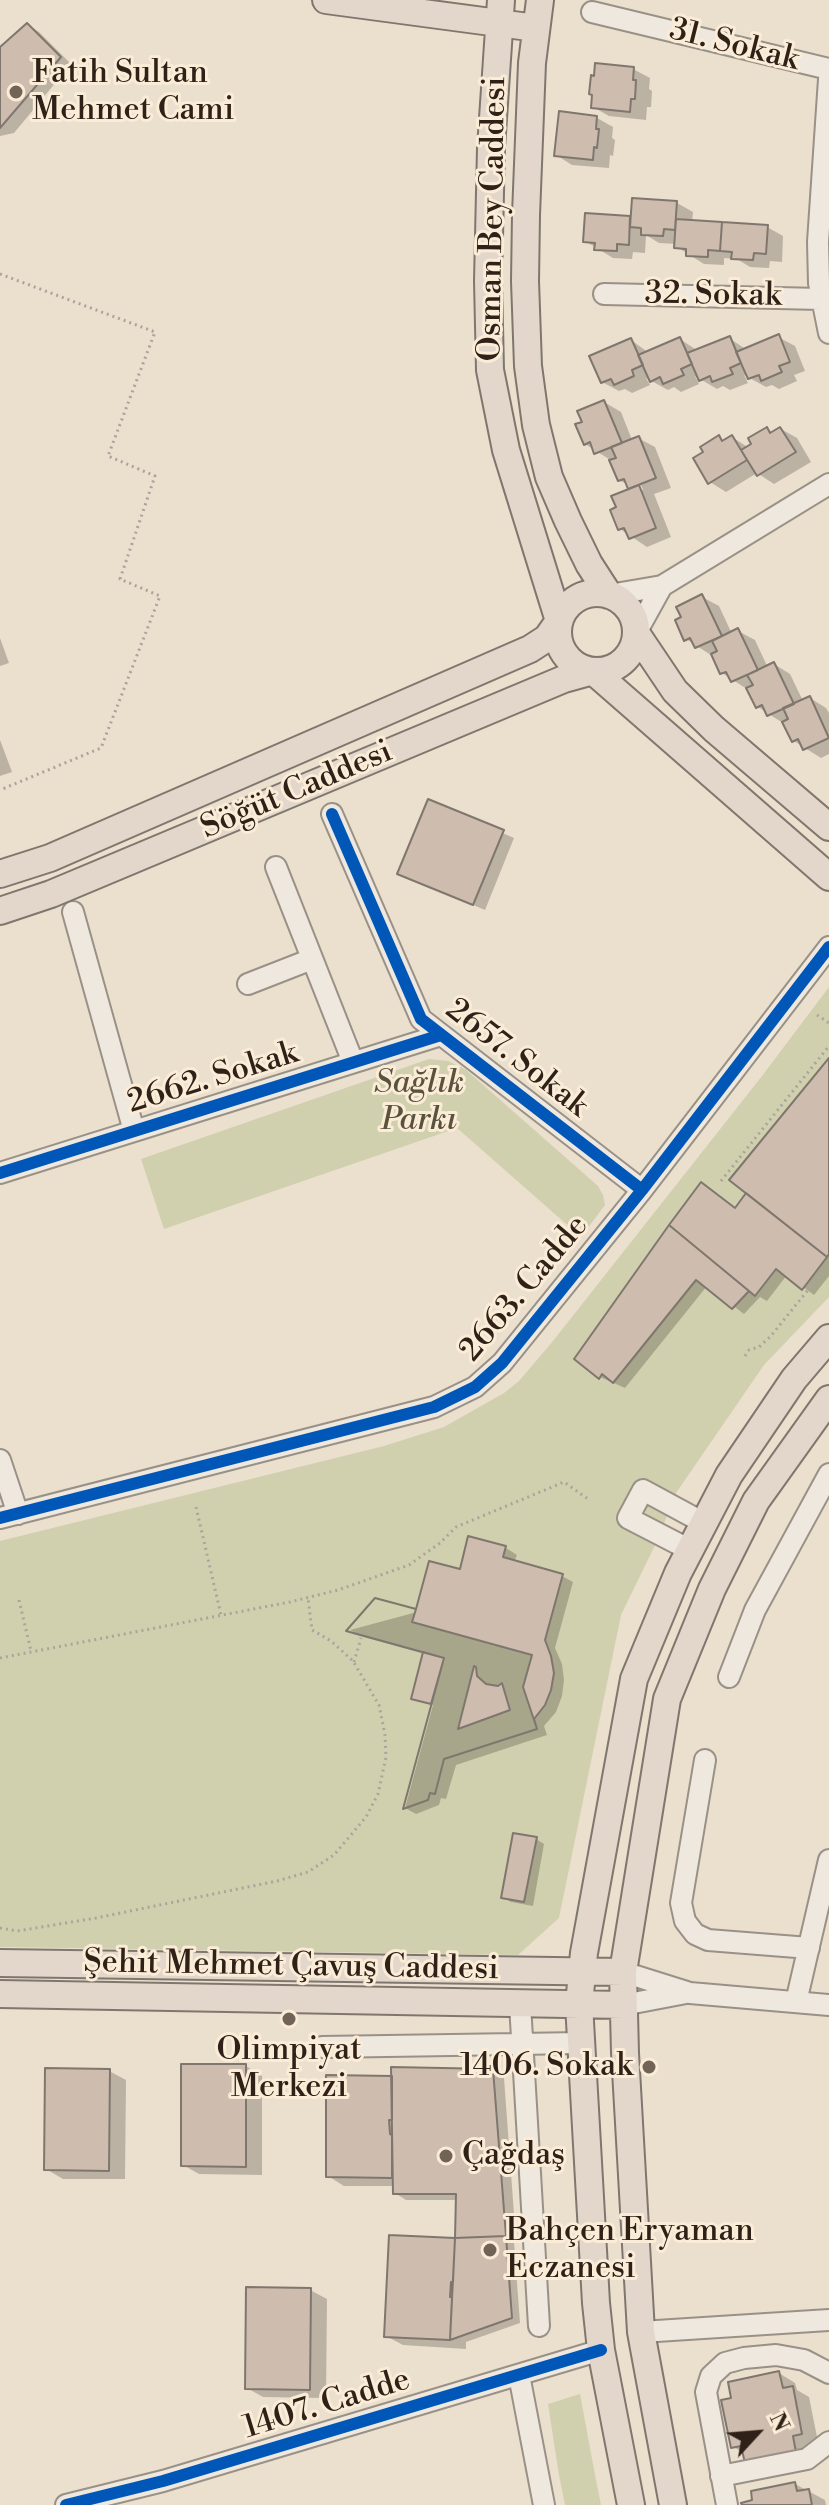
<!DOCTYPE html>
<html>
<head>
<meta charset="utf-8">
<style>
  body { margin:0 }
  #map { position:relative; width:829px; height:2505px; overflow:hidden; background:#ebdfce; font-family:"Libre Bodoni",serif }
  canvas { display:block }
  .north { position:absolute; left:717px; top:2393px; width:80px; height:80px; -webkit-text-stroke:6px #faecd7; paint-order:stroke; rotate:64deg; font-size:22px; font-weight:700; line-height:32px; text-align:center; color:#2f2117 }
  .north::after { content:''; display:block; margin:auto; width:28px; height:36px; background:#2f2117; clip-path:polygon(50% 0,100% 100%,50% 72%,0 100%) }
</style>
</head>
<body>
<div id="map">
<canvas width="829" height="2505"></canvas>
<div class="north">N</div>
</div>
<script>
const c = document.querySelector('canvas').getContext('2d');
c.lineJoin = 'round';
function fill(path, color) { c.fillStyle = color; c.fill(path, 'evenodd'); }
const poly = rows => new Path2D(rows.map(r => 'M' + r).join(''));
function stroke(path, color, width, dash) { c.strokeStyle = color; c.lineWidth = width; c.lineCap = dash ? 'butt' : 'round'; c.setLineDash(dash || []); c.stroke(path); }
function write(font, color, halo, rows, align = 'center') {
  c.font = font + ' "Libre Bodoni",serif'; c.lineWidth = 6; c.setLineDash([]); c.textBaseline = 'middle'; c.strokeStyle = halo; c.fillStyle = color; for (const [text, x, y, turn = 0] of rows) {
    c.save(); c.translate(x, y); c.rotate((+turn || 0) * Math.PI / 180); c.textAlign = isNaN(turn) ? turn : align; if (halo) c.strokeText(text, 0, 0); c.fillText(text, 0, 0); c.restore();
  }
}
fill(poly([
  [829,987,829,1297,764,1365,676,1493,657,1541,621,1615,559,1918,518,1955,0,1947,0,1541,384,1446,444,1427,504,1393,519,1381,553,1341,762,1076],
  [429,1059,448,1061,465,1069,598,1186,603,1195,605,1205,581,1237,457,1128,164,1229,141,1159],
  [580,2394,595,2475,601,2505,565,2505,559,2475,548,2404]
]), '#d1d0ae');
fill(poly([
  [28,25,39,32,71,64,14,133,0,136,0,50],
  [633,69,650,78,649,89,652,91,651,107,647,107,646,120,609,116,593,107],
  [597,118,613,127,612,138,615,140,613,156,610,155,609,168,572,165,556,155],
  [677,203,693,212,692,222,767,227,783,236,782,262,770,261,769,268,750,267,737,259,724,258,724,265,704,264,677,247,677,244,659,243,646,235,645,253,633,252,632,259,613,258,585,241,587,215,632,218],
  [778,337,795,346,805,371,794,375,797,381,779,389,772,385,766,387,744,375,748,383,730,390,723,386,717,389,695,376,699,384,681,392,674,387,668,390,646,378,650,385,632,393,625,389,619,391,602,382,631,340,649,353,680,339,698,351,729,338,747,350],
  [604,402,621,412,632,440,638,438,655,447,671,488,654,494,671,537,647,547,620,529,619,508,631,491,628,485,619,480,612,461,585,444,584,423],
  [637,475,643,490,638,490,633,477],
  [767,429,774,433,781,429,797,438,811,462,774,484,757,473,726,492,710,482,719,438,725,441,732,437,749,448],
  [702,597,719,606,732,634,738,631,755,640,768,668,774,664,790,674,803,701,810,698,826,708,829,713,829,754,821,758,794,741,786,725,758,707,750,691,722,673,714,657,686,639],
  [0,638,9,663,0,666],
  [0,740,12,772,0,776],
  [429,801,514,838,485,910,399,873],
  [829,1061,829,1276,814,1295,787,1275,767,1301,760,1297,744,1314,707,1286,625,1388,600,1377,736,1209],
  [470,1538,506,1548,517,1555,514,1562,562,1576,573,1582,555,1648,562,1664,564,1680,562,1696,556,1712,544,1726,547,1735,456,1765,446,1799,441,1798,439,1805,416,1814,405,1808,433,1705,418,1700,425,1654,360,1636,350,1630,417,1612,461,1572],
  [536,1839,544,1844,533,1906,511,1902,503,1897],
  [246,2066,262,2076,262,2175,199,2174,183,2165],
  [109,2071,126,2080,125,2179,63,2179,46,2169],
  [493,2071,504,2078,516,2241,514,2242,520,2323,466,2342,466,2349,403,2345,386,2336,457,2240,458,2200,406,2200,395,2193,395,2186,344,2186,328,2176,393,2078],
  [310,2290,327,2299,326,2398,263,2397,247,2388],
  [779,2373,795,2383,797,2390,809,2397,818,2442,808,2444,811,2461,745,2453,733,2447,734,2400],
  [795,2484,825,2500,826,2505,744,2505]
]), '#0003');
const building = poly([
  [27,23,61,57,0,128,0,47,27,23],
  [595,63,634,67,633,80,636,80,635,99,631,99,630,112,591,108,592,95,589,94,591,75,594,76,595,63],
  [559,111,597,116,596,129,599,129,597,148,594,147,593,160,554,156,559,111],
  [632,198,677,201,675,230,664,229,663,236,641,235,641,228,630,227,632,198],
  [585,213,630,216,629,245,617,244,617,251,594,250,595,243,583,242,585,213],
  [676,219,722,222,720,251,708,250,708,257,686,256,686,249,674,248,676,219],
  [722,222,768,225,766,254,754,253,753,260,731,259,732,252,720,251,722,222],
  [779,334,790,362,779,366,782,372,761,381,759,375,748,379,736,352,779,334],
  [730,336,741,363,730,368,733,374,712,382,710,376,699,381,687,353,730,336],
  [680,337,692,364,681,369,684,375,663,384,660,377,650,382,638,355,680,337],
  [631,338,643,365,632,370,634,376,614,385,611,379,601,383,589,356,631,338],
  [604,400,622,443,594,454,590,442,584,445,575,424,582,422,577,411,604,400],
  [767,427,770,433,780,427,796,452,757,476,741,450,751,444,748,438,767,427],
  [719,435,722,441,732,435,747,460,708,484,693,458,703,452,700,447,719,435],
  [639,436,656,478,628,489,624,479,618,481,609,460,616,458,611,447,639,436],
  [639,485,656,528,629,539,624,528,618,530,610,510,616,507,611,496,639,485],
  [702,594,722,636,695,648,690,638,684,641,675,620,681,617,676,607,702,594],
  [738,628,758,670,731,682,726,672,720,674,711,654,717,651,712,641,738,628],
  [774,662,794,704,767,716,762,705,756,708,746,688,753,685,747,675,774,662],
  [810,696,829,738,803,750,798,739,792,742,782,722,788,719,783,708,810,696],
  [428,799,504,830,473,905,397,874,428,799],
  [829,1058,829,1254,827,1257,729,1180,829,1058],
  [701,1182,735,1208,746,1193,827,1257,802,1290,776,1269,755,1296,669,1225,701,1182],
  [669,1225,749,1291,732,1309,696,1280,613,1383,602,1374,599,1379,574,1359,669,1225],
  [468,1536,506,1546,503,1557,563,1574,545,1640,551,1656,554,1673,551,1690,545,1705,534,1719,537,1729,444,1759,435,1794,430,1793,428,1800,403,1809,444,1658,346,1631,375,1598,416,1609,429,1561,460,1569,468,1536],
  [375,1598,416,1609,412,1622,532,1655,523,1687,537,1729,444,1759,435,1794,430,1793,428,1800,403,1809,444,1658,346,1631,375,1598],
  [474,1666,476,1667,477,1676,486,1684,498,1686,502,1683,510,1710,458,1729,474,1666],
  [423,1652,444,1658,431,1704,411,1699,423,1652],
  [513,1833,537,1837,524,1902,501,1898,513,1833],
  [181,2064,246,2064,246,2167,181,2166,181,2064],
  [391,2067,493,2069,506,2236,455,2238,456,2194,393,2194,391,2067],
  [45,2068,110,2069,109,2171,44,2170,45,2068],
  [326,2075,392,2076,392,2120,389,2120,390,2134,392,2135,392,2178,326,2177,326,2075],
  [389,2235,455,2238,453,2282,451,2282,450,2297,452,2297,450,2340,384,2337,389,2235],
  [506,2236,512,2318,450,2340,455,2238,506,2236],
  [246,2287,311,2288,310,2390,245,2389,246,2287],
  [779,2371,783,2388,793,2386,802,2434,793,2436,796,2452,745,2463,741,2446,731,2448,721,2400,731,2398,728,2382,779,2371],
  [795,2482,797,2491,809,2489,812,2505,742,2505,741,2503,752,2500,751,2491,795,2482]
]);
fill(building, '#cebcaf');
stroke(building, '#7f776e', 2);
const minor = poly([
  [592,12,829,69],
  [829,79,818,242,819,283,829,333],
  [604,294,821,299],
  [662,586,829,484],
  [609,595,662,586,636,633],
  [332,814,421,1019,642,1190],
  [276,867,353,1062],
  [73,912,134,1131],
  [248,984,312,959],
  [0,1173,441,1035],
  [0,1460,18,1514],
  [0,1518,434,1407,475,1387,502,1363,642,1190,829,947],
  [690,1550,628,1518,643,1490,704,1523],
  [729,1677,755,1610,829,1474],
  [705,1760,681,1903,685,1921,695,1934,708,1940,809,1948],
  [623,1972,690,1993,829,2005],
  [796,2002,829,1860],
  [520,2004,539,2326],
  [623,2005,686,1993],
  [322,2047,581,2043],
  [641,2332,829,2320],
  [519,2375,544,2505],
  [721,2476,807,2459,829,2442],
  [66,2505,163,2481,601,2350],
  [727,2505,706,2392,711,2376,725,2363,744,2358,776,2355,804,2360,829,2373]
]);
const major = poly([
  [326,0,536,28],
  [501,0,491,148,488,281,490,370,506,450,559,621],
  [540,0,532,63,526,215,525,281,528,366,536,425,549,477,568,521,589,564,609,595],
  '558 632a39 39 0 1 1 78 0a39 39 0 1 1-78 0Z',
  [636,633,675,691,714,729,829,827],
  [593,671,829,877],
  [0,874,50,858,530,649,547,638,559,621],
  [0,911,51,894,564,679,593,671],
  [0,1963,623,1972],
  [0,1994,623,2005],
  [631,2505,601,2350,596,2303,579,2004,584,1953,634,1679,678,1573,729,1475,794,1379,829,1338],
  [673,2505,641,2332,625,2053,623,1972,667,1699,712,1589,756,1501,829,1399]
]);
stroke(minor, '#9a9186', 24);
stroke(major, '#7f776e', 30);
stroke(poly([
  [0,274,155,332,108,456,155,476,120,579,160,596,101,748,0,790],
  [817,1015,829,1023],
  [721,1181,829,1046],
  [745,1356,749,1350,759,1347,770,1337,829,1264],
  [196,1507,221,1615],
  [19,1600,31,1651],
  [0,1658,290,1602,338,1590,409,1565,440,1543,456,1527,564,1482,588,1499],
  [354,1662,361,1638],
  [0,1928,17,1931,96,1918,277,1881,308,1872,334,1855,366,1817,378,1794,386,1757,385,1735,379,1705,353,1661,331,1641,312,1630,308,1598]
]), '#aaa49d', 3, [2, 4]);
stroke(minor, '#eee8df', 20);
stroke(major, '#e2d7ca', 26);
stroke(poly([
  [332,814,421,1019,642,1190],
  [0,1173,441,1035],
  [0,1518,434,1407,475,1387,502,1363,642,1190,829,947],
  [66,2505,163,2481,601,2350]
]), '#0057b8', 12);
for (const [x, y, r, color] of [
  [16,92,8,"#716457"],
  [289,2019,8,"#716457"],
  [649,2067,8,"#716457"],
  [446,2156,8,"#716457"],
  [490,2250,8,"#716457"]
]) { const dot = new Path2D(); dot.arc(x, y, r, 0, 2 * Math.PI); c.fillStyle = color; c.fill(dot); stroke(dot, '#faecd7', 3); }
write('32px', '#2f2117', '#faecd7', [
  ["31. Sokak",734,46,14],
  ["Osman Bey Caddesi",494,219,-89],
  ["32. Sokak",713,296,1],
  ["Söğüt Caddesi",297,791,-23],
  ["2657. Sokak",516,1059,38],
  ["2662. Sokak",213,1079,-17],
  ["2663. Cadde",525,1289,-50],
  ["Şehit Mehmet Çavuş Caddesi",291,1967,1],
  ["1407. Cadde",327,2405,-17]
]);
write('32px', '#2f2117', '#faecd7', [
  ["Fatih Sultan",32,74],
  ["Mehmet Cami",32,111],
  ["Olimpiyat",289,2051,"center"],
  ["Merkezi",289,2088,"center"],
  ["1406. Sokak",633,2067,"right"],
  ["Çağdaş",462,2156],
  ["Bahçen Eryaman",506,2232],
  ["Eczanesi",506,2269]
], 'left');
write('italic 32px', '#59523c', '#faecd7', [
  ["Sağlık",419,1084],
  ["Parkı",419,1121]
]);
</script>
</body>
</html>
